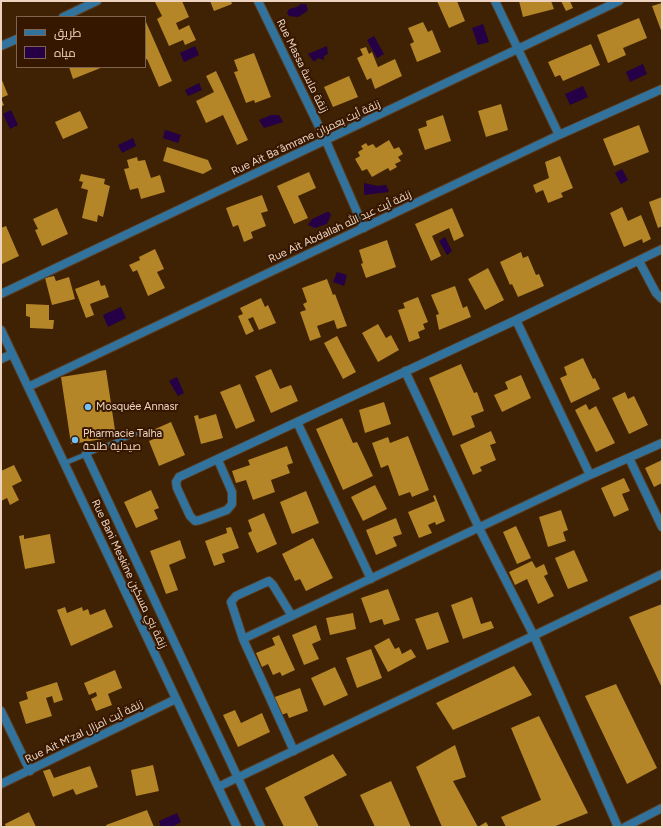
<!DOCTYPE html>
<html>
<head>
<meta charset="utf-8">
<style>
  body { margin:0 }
  #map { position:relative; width:663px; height:828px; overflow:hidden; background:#3f2103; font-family:Figtree,Cairo,sans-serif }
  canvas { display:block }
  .frame { position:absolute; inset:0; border:2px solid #eed4c0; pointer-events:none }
  .legend { position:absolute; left:16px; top:16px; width:130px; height:52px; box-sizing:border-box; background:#351700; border:1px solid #7f634d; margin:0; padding:5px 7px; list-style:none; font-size:12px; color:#eed4c0 }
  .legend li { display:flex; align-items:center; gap:8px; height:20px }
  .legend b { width:20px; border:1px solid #7f634d }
</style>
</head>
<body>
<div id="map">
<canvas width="663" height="828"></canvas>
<div class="frame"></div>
<ul class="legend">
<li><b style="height:5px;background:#32739e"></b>طريق</li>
<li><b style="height:11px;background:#250046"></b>مياه</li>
</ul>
</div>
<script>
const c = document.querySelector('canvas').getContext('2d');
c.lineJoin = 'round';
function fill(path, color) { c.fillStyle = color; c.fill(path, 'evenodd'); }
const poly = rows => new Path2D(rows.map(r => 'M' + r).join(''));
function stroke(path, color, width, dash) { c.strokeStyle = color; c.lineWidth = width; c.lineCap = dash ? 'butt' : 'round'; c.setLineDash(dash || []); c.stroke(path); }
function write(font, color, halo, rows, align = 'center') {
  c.font = font + ' Figtree,Cairo,sans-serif'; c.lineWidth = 4; c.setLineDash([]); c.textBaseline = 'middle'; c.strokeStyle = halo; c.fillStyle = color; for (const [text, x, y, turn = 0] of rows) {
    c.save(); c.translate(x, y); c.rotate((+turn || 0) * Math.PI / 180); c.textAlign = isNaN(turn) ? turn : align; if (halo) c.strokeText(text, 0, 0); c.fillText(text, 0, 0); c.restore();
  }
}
fill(poly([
  [301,4,306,4,308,10,306,12,298,17,289,16,287,13,289,9,297,7],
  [483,24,489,42,478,45,472,28],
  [374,36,384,54,377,58,367,40],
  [195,46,199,55,184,62,180,53],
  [327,46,328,54,324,56,324,60,318,58,314,62,308,54],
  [643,64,647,74,630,82,626,72],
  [199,83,202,90,188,96,185,90],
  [583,86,588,97,570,105,565,94],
  [11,110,18,125,10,129,3,114],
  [271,115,279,115,283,122,264,128,259,120],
  [165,130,181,135,178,143,163,138],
  [133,138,136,146,122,153,118,145],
  [622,169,628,180,621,184,615,173],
  [364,183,378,186,386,185,389,192,364,195],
  [327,212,329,212,331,215,327,224,315,228,308,225,312,219],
  [445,237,452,251,447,255,439,241],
  [337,272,347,275,344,286,333,282],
  [121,307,126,318,108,327,103,315],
  [177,377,184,393,178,396,169,381],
  [177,813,181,822,172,827,161,827,159,821]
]), '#250046');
fill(poly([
  [157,1,182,1,189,17,176,23,179,30,189,25,196,40,185,45,183,40,169,46,157,19,162,16,155,2],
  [210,1,231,1,232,4,214,11],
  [437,1,457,1,465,21,449,28],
  [519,1,551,1,554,9,523,17],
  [561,1,570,1,573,8,566,11],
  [662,3,662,33,652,6],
  [639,18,647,38,623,48,626,55,608,63,597,35],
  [146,22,172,81,159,87,147,59,145,60],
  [423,22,428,32,432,30,441,52,417,62,410,44,414,42,408,28],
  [591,44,600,65,563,81,560,75,555,77,548,62],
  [366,47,369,54,372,52,378,67,395,59,402,76,375,89,371,78,367,80,357,58,363,55,360,49],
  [254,53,271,97,255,103,254,100,246,103,234,72,238,71,234,60],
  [69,67,103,67,73,79],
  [216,71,248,140,237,145,223,115,206,123,196,101,214,92,206,76],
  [349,76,358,97,333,107,324,87],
  [1,78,8,95,1,98,4,105,1,107],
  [501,104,508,130,486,137,478,111],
  [80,111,88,128,63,139,55,122],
  [443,115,451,141,425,150,418,129,427,126,426,121],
  [639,125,649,152,614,166,603,139],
  [389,140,394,149,399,147,403,154,398,157,401,161,395,164,397,167,390,171,388,168,372,177,367,169,362,171,355,159,360,156,358,152,363,149,361,146,366,143,368,146,373,144,376,148],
  [167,147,208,160,212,169,203,174,163,161],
  [560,156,573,188,561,193,563,197,548,203,543,190,536,193,533,185,549,178,545,162],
  [137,157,138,161,145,160,151,178,160,175,165,192,141,199,138,188,130,190,124,169,129,168,127,160],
  [309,172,316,188,298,196,308,218,294,224,277,186],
  [81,174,105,179,104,184,110,186,103,217,98,215,97,222,82,218,88,190,81,188,83,182,79,181],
  [262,195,268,211,261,213,266,226,251,232,253,238,244,242,238,225,233,227,226,208],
  [662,197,662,226,658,228,649,202],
  [622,207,628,221,641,215,651,239,643,243,642,239,624,247,610,213],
  [57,208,68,234,42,246,35,230,38,229,33,219],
  [452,208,464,236,454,241,449,228,432,236,441,256,431,261,415,224],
  [6,226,19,256,2,264,1,228],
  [387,240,396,267,366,278,361,264,363,263,359,250],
  [155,249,164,269,157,272,165,288,148,296,137,270,133,272,129,265,140,260,139,257],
  [521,252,523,258,528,256,536,275,539,274,544,286,518,297,512,284,510,285,500,262],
  [488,268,504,300,485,310,468,279],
  [54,276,56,281,69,277,75,299,52,305,45,278],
  [327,279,333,295,335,294,347,326,337,329,334,320,317,326,321,337,310,341,300,312,306,310,303,304,307,302,302,288],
  [99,280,101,286,105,285,109,297,90,304,94,315,86,318,75,289],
  [455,286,463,308,467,306,471,317,439,330,436,315,439,314,431,295],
  [418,297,428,322,423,324,425,329,418,332,420,338,409,342,398,310,405,308,403,303],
  [261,298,265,307,268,305,276,323,259,330,253,317,248,319,254,331,246,335,238,316,243,314,240,308],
  [26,304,49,305,49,320,54,320,53,329,30,328,30,317,26,316],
  [378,324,386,338,391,335,399,350,378,362,362,333],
  [337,336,356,372,343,379,324,343],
  [583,358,593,379,595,378,600,389,571,403,560,378,567,375,564,367],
  [461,364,474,393,477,392,484,411,471,416,475,427,453,436,429,378],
  [271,369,280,389,291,385,298,401,271,413,255,376],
  [106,370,116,437,71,444,61,377],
  [521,375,531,398,502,412,494,395,508,389,505,382],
  [240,384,255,421,236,429,220,392],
  [625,392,628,399,634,396,648,425,629,434,612,398],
  [384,402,391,424,365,433,359,410],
  [586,404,589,410,596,406,615,443,596,452,575,410],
  [216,414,223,438,201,444,194,416,198,415,199,419],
  [342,418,353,443,357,442,373,476,343,490,316,429],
  [171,422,185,455,159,466,149,441,156,438,153,430],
  [491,431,496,443,490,445,496,460,480,467,482,471,473,475,460,445],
  [408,436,429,490,412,497,410,492,399,496,388,465,381,468,372,443,388,437,390,443],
  [287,446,293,463,287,465,290,473,271,480,275,492,253,500,246,480,236,483,232,471,250,465,248,460],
  [662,460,662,483,654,487,645,468],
  [14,465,22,481,12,486,19,500,10,505,7,498,1,501,1,471],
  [624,478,630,491,622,494,629,510,614,517,601,488],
  [375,485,387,509,363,521,351,497],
  [151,490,159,508,154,510,158,519,136,528,124,502],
  [306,491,319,523,292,534,280,502],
  [435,495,445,521,436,525,435,522,428,525,432,533,419,538,408,512,435,501,433,496],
  [561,510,568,530,563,532,566,541,548,547,539,517],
  [264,513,277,544,257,553,248,533,252,531,248,520],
  [396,518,402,534,393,537,397,546,376,555,366,530],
  [516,526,531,558,517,564,503,532],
  [231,527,239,548,222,554,225,562,214,566,205,541,227,533,226,528],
  [50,534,55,563,25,569,19,536,24,535,24,539],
  [313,538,333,578,306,591,300,579,295,581,282,554],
  [180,540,186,558,169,565,178,590,166,594,150,551],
  [574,550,588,581,568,589,555,558],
  [532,561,536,568,544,564,548,574,544,576,554,596,538,604,527,579,515,585,509,572],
  [388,589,400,620,384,625,382,619,370,623,361,598],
  [472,597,481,624,491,621,494,628,463,639,451,605],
  [662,604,662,688,629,617],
  [65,607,67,613,82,607,83,611,88,609,90,615,105,609,113,627,71,646,57,610],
  [438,612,449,642,427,650,415,619],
  [353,613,356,629,330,635,326,618],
  [316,625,321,640,312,644,319,659,304,665,292,635],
  [279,635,295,670,282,676,280,672,273,675,268,664,262,667,256,653,275,645,272,638],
  [389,638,395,649,399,647,402,654,411,649,416,657,388,672,374,646],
  [371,649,382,678,357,688,346,658],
  [514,666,532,695,453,730,436,703],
  [335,667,348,695,324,706,311,678],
  [115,670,122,688,108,694,112,705,96,711,91,699,97,696,96,692,89,695,84,683],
  [57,682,63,700,54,703,52,696,46,698,52,716,26,724,19,702,28,699,26,692],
  [616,684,657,768,627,784,585,696],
  [300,688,308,711,289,718,287,713,278,716,272,698],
  [235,710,241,723,262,713,270,732,238,747,223,715],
  [539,716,588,813,553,827,506,827,501,817,541,800,511,728],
  [455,745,466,777,453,781,478,827,442,827,416,767],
  [333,754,347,775,304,797,319,827,284,827,265,788],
  [153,765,159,791,136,796,131,770],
  [90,766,98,787,76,795,73,789,53,797,43,771,50,769,54,778],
  [391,781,411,827,375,827,360,795],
  [147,810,154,827,107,827,106,825],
  [29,812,36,827,6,827,5,824],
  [486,822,489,827,478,827]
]), '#b48627');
const lane = poly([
  [65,463,135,434]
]);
const street = poly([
  [258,1,326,141,364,228],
  [495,1,559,135],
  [63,17,97,1],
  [1,46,17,39],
  [639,261,656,293,662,299],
  [1,294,619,1],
  [516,320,590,475],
  [1,330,237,827],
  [1,359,12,354],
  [405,371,479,528,534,636,618,827],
  [28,387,559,135,662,89],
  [297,422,371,579],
  [86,454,261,827],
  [629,458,662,527],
  [218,460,232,492,232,504,227,510,200,520,195,521,190,516,177,488,176,482,179,477,516,320,662,249],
  [292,616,273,585,269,581,236,596,231,602,243,639,294,751],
  [243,639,590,475,662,443],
  [1,711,30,771],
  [1,784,176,699],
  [218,787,662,574],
  [625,827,662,808]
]);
stroke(lane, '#5b3e21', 6);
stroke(street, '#5b3e21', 10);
stroke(lane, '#32739e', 4.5);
stroke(street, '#32739e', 8);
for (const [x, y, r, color] of [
  [88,407,4,"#74c0f6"],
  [75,440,4,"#74c0f6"]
]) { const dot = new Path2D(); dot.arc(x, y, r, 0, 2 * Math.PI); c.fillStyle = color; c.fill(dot); stroke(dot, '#351700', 1.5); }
write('11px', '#eed4c0', '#351700', [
  ["Rue Massa زنقة ماسة",302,66,64],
  ["Rue Ait Ba´âmrane زنقة أيت بعمران",306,138,-25],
  ["Rue Ait Abdallah زنقة أيت عبد الله",340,227,-25],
  ["Rue Bani Meskine زنقة بني مسكين",129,574,65],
  ["Rue Ait M'zal زنقة أيت امزال",84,732,-26]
]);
write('11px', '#eed4c0', '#351700', [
  ["Mosquée Annasr",96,407],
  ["Pharmacie Talha",83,434],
  ["صيدلية طلحة",83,447]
], 'left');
</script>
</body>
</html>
